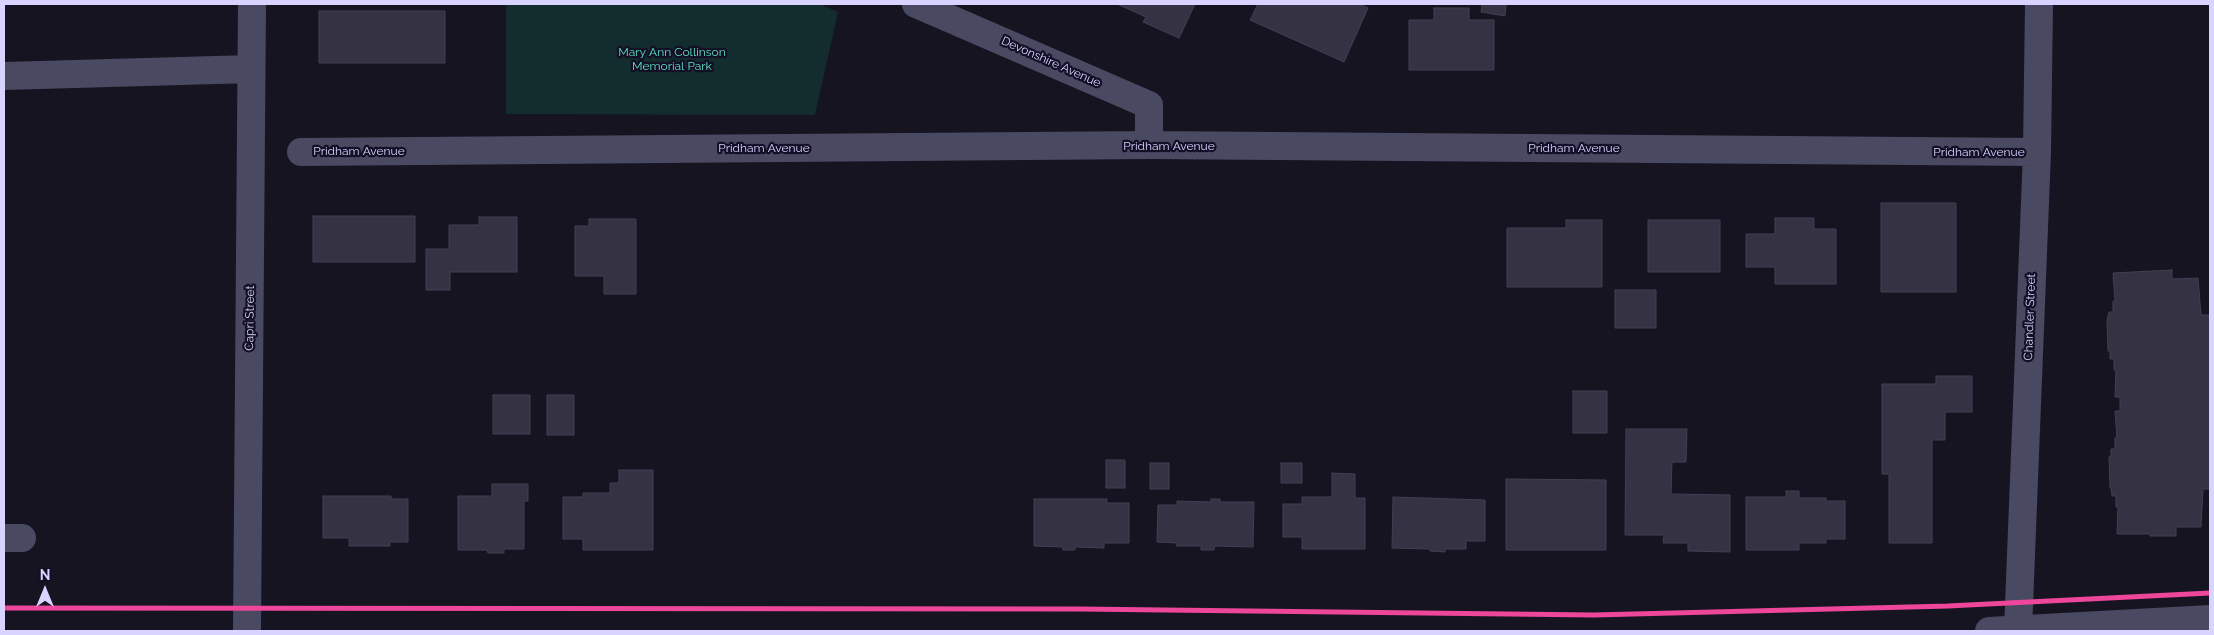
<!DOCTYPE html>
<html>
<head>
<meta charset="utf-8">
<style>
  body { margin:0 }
  #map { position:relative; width:2214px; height:635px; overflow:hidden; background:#161421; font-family:Raleway,sans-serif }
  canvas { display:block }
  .frame { position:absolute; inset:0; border:5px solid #d9d4ff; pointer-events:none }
  .north { position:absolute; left:20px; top:565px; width:50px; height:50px; -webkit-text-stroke:4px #130f26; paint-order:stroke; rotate:0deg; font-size:14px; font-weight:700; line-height:20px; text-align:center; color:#d9d4ff }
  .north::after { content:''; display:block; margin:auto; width:18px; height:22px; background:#d9d4ff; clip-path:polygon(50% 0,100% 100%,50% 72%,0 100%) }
</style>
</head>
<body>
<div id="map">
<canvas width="2214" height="635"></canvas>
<div class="frame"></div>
<div class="north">N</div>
</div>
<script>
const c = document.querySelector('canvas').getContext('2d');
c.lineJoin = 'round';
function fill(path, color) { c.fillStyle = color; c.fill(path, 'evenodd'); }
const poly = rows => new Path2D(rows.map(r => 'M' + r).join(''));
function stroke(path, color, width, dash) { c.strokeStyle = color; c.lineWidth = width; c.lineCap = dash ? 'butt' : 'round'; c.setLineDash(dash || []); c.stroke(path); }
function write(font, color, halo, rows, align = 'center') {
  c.font = font + ' Raleway,sans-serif'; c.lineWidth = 4.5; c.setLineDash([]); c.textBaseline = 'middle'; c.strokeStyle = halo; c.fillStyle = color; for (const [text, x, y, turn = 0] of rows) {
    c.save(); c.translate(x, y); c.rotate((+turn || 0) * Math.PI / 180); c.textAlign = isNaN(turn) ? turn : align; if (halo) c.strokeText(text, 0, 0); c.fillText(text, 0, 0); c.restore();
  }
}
fill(poly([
  [506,4,820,4,838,12,815,115,506,114]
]), '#132c2d');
const building = poly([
  [1117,4,1195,4,1179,38,1143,22,1146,17,1117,4],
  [1258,4,1359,4,1368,8,1344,62,1250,20,1258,4],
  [1482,4,1506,4,1505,16,1481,12,1482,4],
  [1434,8,1469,8,1469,20,1494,20,1494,70,1409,70,1409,20,1434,20,1434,8],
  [319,11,445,11,445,63,319,63,319,11],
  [1881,203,1956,203,1956,292,1881,292,1881,203],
  [313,216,415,216,415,262,313,262,313,216],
  [479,217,517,217,517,272,450,272,450,290,426,290,426,249,449,249,449,225,479,225,479,217],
  [1775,218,1814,218,1814,229,1836,229,1836,284,1775,284,1775,267,1746,267,1746,234,1775,234,1775,218],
  [589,219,636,219,636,294,604,294,604,276,575,276,575,226,589,226,589,219],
  [1566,220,1602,220,1602,287,1507,287,1507,228,1566,228,1566,220],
  [1648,220,1720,220,1720,272,1648,272,1648,220],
  [2172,270,2172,279,2198,278,2201,315,2210,315,2210,489,2203,489,2201,527,2176,527,2176,536,2150,536,2150,534,2117,534,2118,507,2116,507,2116,496,2112,496,2111,488,2110,488,2109,457,2111,457,2111,449,2115,449,2115,438,2117,438,2115,411,2120,411,2120,397,2115,397,2116,370,2114,370,2114,359,2110,359,2110,351,2108,351,2107,320,2109,312,2113,312,2113,301,2115,301,2113,273,2172,270],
  [1615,290,1656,290,1656,328,1615,328,1615,290],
  [1936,376,1972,376,1972,412,1945,412,1945,440,1932,440,1932,543,1889,543,1889,474,1882,474,1882,384,1936,384,1936,376],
  [1573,391,1607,391,1607,433,1573,433,1573,391],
  [493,395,530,395,530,434,493,434,493,395],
  [547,395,574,395,574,435,547,435,547,395],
  [1626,429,1687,429,1686,462,1672,462,1671,494,1730,495,1730,552,1688,551,1688,543,1663,543,1664,535,1625,535,1626,429],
  [1106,460,1125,460,1125,488,1106,488,1106,460],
  [1150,463,1169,463,1169,489,1150,489,1150,463],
  [1281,463,1302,463,1302,483,1281,483,1281,463],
  [619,470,653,470,653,550,583,550,583,539,563,539,563,497,583,497,583,493,610,493,610,483,619,483,619,470],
  [1332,473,1355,474,1355,498,1365,498,1365,549,1302,549,1302,537,1283,537,1283,504,1302,504,1302,497,1332,497,1332,473],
  [1506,479,1606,480,1606,550,1506,550,1506,479],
  [492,484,528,484,528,501,524,501,524,549,504,549,504,553,488,553,487,550,458,550,458,496,492,496,492,484],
  [1786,491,1799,491,1799,498,1826,498,1826,501,1845,501,1845,539,1826,539,1826,543,1799,543,1799,550,1746,550,1746,497,1786,497,1786,491],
  [323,496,391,496,391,499,408,499,408,542,390,542,390,546,349,546,349,538,323,538,323,496],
  [1393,497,1485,500,1485,541,1466,541,1466,549,1445,549,1445,552,1430,551,1430,549,1392,548,1393,497],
  [1034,499,1107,499,1107,503,1129,503,1129,543,1104,543,1104,548,1075,547,1075,550,1063,550,1063,547,1034,546,1034,499],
  [1211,499,1220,499,1220,502,1254,502,1253,547,1215,546,1214,550,1201,550,1201,546,1176,546,1177,543,1157,542,1158,505,1177,505,1177,501,1211,502,1211,499]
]);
fill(building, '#343243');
stroke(building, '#433f54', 1);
stroke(poly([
  [916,4,1149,105,1149,145],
  [4,76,251,69],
  [301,152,1149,145,2037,152],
  [4,538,22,538],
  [2018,630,2037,152,2039,4],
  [247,631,252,4],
  [1989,631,2210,619]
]), '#4a4962', 28);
stroke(poly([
  [4,608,1079,609,1594,615,1948,606,2210,593]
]), '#ed469a', 5);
write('12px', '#5fe0c0', '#130f26', [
  ["Mary Ann Collinson",672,52],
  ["Memorial Park",672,66]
]);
write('12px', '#d9d4ff', '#130f26', [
  ["Devonshire Avenue",1051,62,24],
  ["Pridham Avenue",1169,146],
  ["Pridham Avenue",764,148],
  ["Pridham Avenue",1574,148],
  ["Pridham Avenue",359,151],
  ["Pridham Avenue",1979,152],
  ["Chandler Street",2030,317,-88],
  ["Capri Street",250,318,-89]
]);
</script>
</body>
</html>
